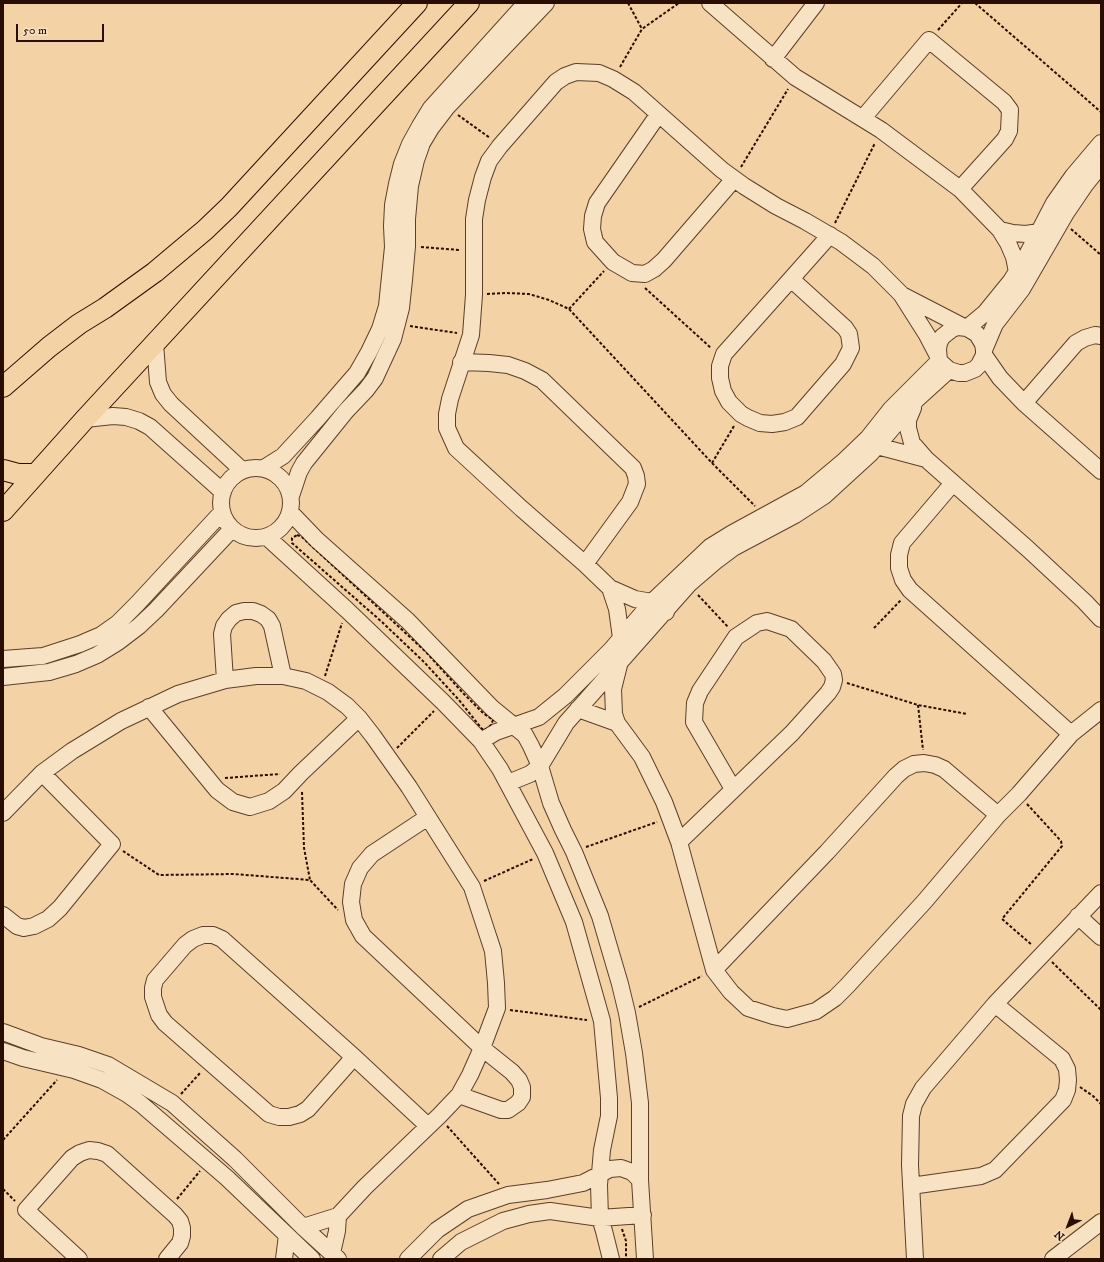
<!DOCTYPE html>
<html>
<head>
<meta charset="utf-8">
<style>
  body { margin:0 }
  #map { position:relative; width:1104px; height:1262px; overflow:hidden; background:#f3d2a5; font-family:"IM FELL DW Pica",serif }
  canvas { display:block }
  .frame { position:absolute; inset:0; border:4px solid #290e00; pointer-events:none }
  .north { position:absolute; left:1048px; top:1206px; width:40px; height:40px; -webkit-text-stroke:3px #f7e2c4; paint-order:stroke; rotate:222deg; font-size:11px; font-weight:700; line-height:16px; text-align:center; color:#290e00 }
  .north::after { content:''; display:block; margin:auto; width:14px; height:18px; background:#290e00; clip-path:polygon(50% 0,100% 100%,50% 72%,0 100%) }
  .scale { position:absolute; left:16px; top:24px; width:88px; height:18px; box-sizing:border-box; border:2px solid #290e00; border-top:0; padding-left:5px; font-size:12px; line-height:14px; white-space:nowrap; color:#290e00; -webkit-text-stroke:3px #f7e2c4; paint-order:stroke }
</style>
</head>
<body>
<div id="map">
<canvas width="1104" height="1262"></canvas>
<div class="frame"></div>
<div class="north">N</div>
<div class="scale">50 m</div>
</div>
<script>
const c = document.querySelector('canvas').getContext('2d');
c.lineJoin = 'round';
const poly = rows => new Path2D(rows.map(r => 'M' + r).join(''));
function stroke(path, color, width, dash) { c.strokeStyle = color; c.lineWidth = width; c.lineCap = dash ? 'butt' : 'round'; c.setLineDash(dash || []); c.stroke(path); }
const minor = poly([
  [710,3,795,77,881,130,960,189,1000,230,1008,243,1014,257,1017,272],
  [773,59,816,3],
  [658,115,597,203,593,216,592,229,595,242,613,262,632,273,645,274,654,269,664,260,734,179],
  [863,118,929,40,1004,102,1010,110,1009,131,1005,139,960,189],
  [1000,230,1013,233,1026,234,1039,232,1047,234],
  [791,279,845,328,849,334,851,348,843,364,797,417,785,422,772,424,760,423,748,418,741,414,729,402,723,391,720,378,720,366,724,354,791,279],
  [791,279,830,235],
  [904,296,964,327],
  [958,327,967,328,977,334,983,344,984,350,984,355,979,365,975,369,965,373,959,373,949,370,939,361,938,349,939,343,942,337,952,329,958,327],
  [967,328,985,313,1011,281,1026,257,1054,203,1073,176,1101,143],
  [155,344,158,382,163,394,171,404,242,470],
  [984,350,995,324,1022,289,1066,213,1085,185,1101,165],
  [984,355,1000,378,1024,403,1101,471],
  [461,362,489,363,508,365,525,371,542,380,633,468,636,476,637,484,630,502,585,564],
  [1024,403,1076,343,1085,338,1095,335,1101,336],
  [913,408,908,420,908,428,912,443,926,459,1028,549,1085,602,1101,619],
  [85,419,113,416,126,417,139,421,150,427,223,492],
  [870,440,877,446,926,459],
  '221 503a35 35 0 1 1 70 0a35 35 0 1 1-70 0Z',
  [264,468,283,456,318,418,357,373,369,352,380,329,387,306,393,247,392,226,393,205,397,184,402,164,410,144,420,126,431,108,526,3],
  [953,483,902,543,899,555,899,568,903,580,910,590,1071,734],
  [291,496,299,472,304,463,346,411,366,390,375,378,393,339,401,308,404,280,407,246,407,219,410,186,416,160,422,143,431,128,447,107,546,3],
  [291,513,317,540,408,621,492,708,525,735,531,746,540,766,551,803,563,830,574,852,600,916,620,984,627,1013,634,1053,640,1103,640,1180,645,1259],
  [267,537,347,610,443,702,481,741,500,769,545,853,574,922,602,1021,609,1098,609,1116,602,1150,599,1185,600,1218,604,1231,611,1259],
  [610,588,617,609,621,638],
  [666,612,652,602,635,599,610,588,585,564,522,509,456,448,447,428,447,414,450,399,471,335,474,295,474,219,477,200,483,177,489,161,500,146,556,82,565,76,576,72,599,73,613,79,634,92,722,170,744,186,776,206,805,221,841,242,873,266,901,294,927,335,938,356],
  [611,650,620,661,613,689,614,714,617,723,642,757,664,802,679,842,714,970,731,992,748,1008,773,1016,787,1019,816,1011,835,998,847,986,924,902,998,815,1019,794,1071,734,1101,710],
  [3,659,43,656,80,644,101,635,118,623,137,604,222,512],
  [3,677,49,672,76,664,97,655,118,642,139,626,156,610,232,529],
  [225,680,222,634,224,626,229,619,236,613,244,611,253,611,261,614,268,619,272,626,283,676],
  [149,707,217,790,233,802,250,807,269,801,284,791,301,773,359,718],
  [578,709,617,723],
  [481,741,496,732,539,717,565,696,611,650,652,602,710,547,731,534,806,493,843,462,868,438,891,409,939,361],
  [508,783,530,774,540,766,566,723,689,584,717,560,733,548,795,515,824,496,871,453,917,399,949,370],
  [3,813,42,773,72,751,121,721,178,694,225,680,256,676,283,676,306,681,328,692,347,706,359,718,373,736,409,787,472,887,493,951,496,983,497,1008,482,1048,470,1075,459,1095,439,1116,365,1187,338,1216,303,1227],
  [428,817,372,854,360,868,353,884,351,902,354,920,363,936,482,1048,512,1072,519,1080,522,1087,522,1097,518,1103,508,1110,501,1110,459,1095],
  [679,842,792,733,828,693,832,687,834,680,833,674,824,661,791,629,767,621,757,623,736,637,700,691,695,703,694,722,733,789],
  [3,915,17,926,24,928,34,926,48,919,60,908,112,844,42,773],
  [1078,916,1101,937],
  [714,970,827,852,896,776,904,769,914,764,924,763,935,765,944,769,998,815],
  [3,1032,41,1046,79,1055,108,1065,172,1103,235,1159,303,1227,338,1259],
  [3,1051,23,1058,74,1070,102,1080,127,1094,141,1104,227,1178,312,1259],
  [354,1057,308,1109,300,1114,289,1117,279,1117,269,1114,165,1023,159,1015,153,997,153,988,155,980,185,945,193,939,203,935,213,935,222,939,354,1057,428,1126],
  [911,1186,981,1176,995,1170,1063,1100,1067,1090,1068,1080,1067,1069,1062,1059,995,1004],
  [332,1253,337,1231,338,1216],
  [79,1259,26,1210,72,1158,80,1153,89,1150,98,1151,107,1154,175,1215,180,1221,182,1228,182,1236,180,1243,167,1259],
  [284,1259,287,1235],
  [408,1259,437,1230,468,1209,508,1195,547,1190,583,1183,610,1169,621,1168,632,1172,640,1180],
  [441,1259,461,1242,503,1221,529,1214,550,1211,600,1218,643,1215],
  [915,1259,910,1165,911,1116,914,1104,923,1088,995,1004,1101,893],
  [1053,1259,1101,1222]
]);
const major = poly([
  [3,387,49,347,79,324,105,308,155,272,205,230,229,207,417,3],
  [3,470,18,474,36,474],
  [3,511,85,419,469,3]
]);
stroke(minor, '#5c3f29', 18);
stroke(major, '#290e00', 22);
stroke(poly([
  [628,3,642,29],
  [975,3,1101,112],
  [938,30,962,3],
  [620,67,642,29,679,3],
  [458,115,490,138],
  [741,167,788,89],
  [835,223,875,143],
  [1071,229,1101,255],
  [421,247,460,250],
  [645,288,711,348],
  [487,294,507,293,529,294,549,300,569,309,712,463,755,506],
  [569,309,604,271],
  [410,326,457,333],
  [712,463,734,426],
  [297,535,302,537,426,652,463,693,483,713,493,720,491,725,487,729,482,729,459,700,424,662,382,622,292,543,292,538,297,535],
  [698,595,728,627],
  [874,628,901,600],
  [325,676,342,623],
  [847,683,918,705,967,714],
  [918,705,923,750],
  [397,748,434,711],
  [225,778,280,774],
  [302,792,304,848,310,880],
  [1027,804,1061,841,1062,846,1002,919,1032,945],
  [586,847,657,822],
  [123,851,159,875,234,874,310,880,338,910],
  [484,881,533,859],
  [1052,962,1101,1010],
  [639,1007,702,976],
  [510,1010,587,1020],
  [1080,1087,1093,1096,1101,1104],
  [181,1094,201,1072],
  [447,1126,499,1184],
  [3,1140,57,1080],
  [3,1189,15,1201],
  [177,1199,200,1171],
  [622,1229,626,1241,626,1259]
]), '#290e00', 2, [3, 2]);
stroke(minor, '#f7e2c4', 16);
stroke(major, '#f3d2a5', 20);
</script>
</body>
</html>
